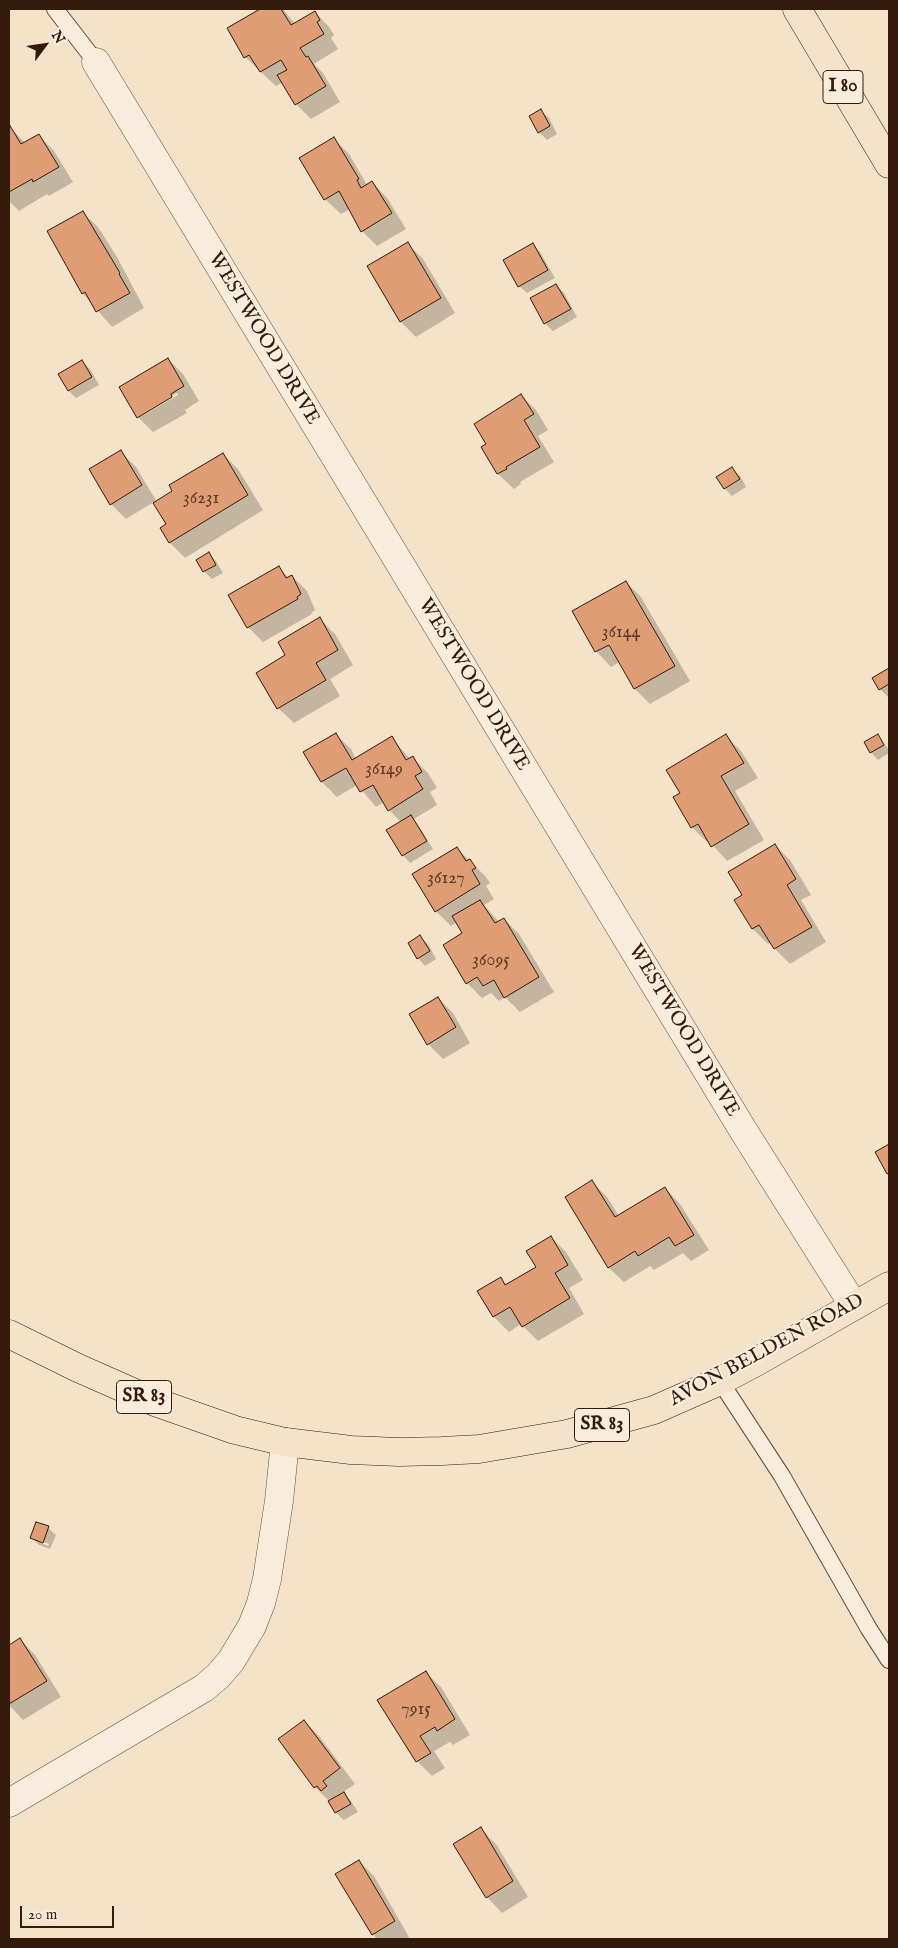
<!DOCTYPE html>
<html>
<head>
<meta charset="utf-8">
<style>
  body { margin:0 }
  #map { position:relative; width:898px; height:1948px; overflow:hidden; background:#f4e3c9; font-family:"IM FELL English",serif }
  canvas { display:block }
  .frame { position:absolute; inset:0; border:10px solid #331a0b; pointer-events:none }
  .north { position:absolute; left:20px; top:20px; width:50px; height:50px; -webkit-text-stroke:4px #f8eddc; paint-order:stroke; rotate:59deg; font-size:14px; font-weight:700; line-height:20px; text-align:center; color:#331a0b }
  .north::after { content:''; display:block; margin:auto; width:18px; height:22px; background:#331a0b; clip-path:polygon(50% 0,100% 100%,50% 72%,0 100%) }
  .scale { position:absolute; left:20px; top:1906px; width:94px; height:22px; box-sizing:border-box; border:2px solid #331a0b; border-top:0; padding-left:6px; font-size:15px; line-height:18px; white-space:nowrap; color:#331a0b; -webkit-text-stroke:4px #f8eddc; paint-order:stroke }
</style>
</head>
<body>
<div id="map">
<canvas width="898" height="1948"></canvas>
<div class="frame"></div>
<div class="north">N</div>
<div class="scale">20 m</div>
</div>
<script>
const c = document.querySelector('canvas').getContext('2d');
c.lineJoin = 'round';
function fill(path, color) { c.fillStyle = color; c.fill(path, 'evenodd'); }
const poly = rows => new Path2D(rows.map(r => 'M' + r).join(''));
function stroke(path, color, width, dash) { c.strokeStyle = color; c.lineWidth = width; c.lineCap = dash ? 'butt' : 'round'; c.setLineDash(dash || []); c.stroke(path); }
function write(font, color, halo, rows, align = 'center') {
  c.font = font + ' "IM FELL English",serif'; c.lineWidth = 4.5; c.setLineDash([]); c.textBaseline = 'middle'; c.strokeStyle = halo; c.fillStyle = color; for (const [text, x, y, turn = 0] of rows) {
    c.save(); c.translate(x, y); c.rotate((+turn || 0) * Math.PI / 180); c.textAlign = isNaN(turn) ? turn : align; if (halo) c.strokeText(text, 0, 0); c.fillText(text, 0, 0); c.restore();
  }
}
fill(poly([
  [262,9,283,9,295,24,315,12,330,28,334,35,331,38,338,49,314,64,323,73,340,102,311,119,296,104,283,82,276,86,245,57,229,29],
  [541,111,549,118,557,134,547,140,539,132,531,117],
  [9,126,25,143,39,136,54,151,73,182,49,196,47,194,19,211,9,201],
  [334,139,349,154,367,185,372,182,387,198,406,229,377,246,362,231,350,209,341,214,325,199],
  [82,212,98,227,117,257,144,308,112,327,83,294,49,231],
  [408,244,423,259,455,313,416,337,401,322,369,266],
  [533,245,540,252,555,278,527,293,519,286],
  [556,285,564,293,577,317,553,331,545,323,532,299],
  [168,359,183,374,199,401,185,410,187,413,153,432,138,417],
  [177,393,178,395,140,417,140,414],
  [82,361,90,369,99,385,76,398,69,391,59,375],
  [521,395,536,410,548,430,538,436,554,462,520,482,521,484,514,489,498,474,482,447,487,444],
  [121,452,136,467,157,502,174,492,223,454,238,469,263,510,185,558,170,543,161,528,168,525,154,502,126,519,111,504],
  [732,469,740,476,746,487,732,496,724,488],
  [209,554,216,561,223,573,212,579,205,572,198,560],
  [279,568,289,578,292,576,307,591,315,610,311,613,312,614,263,642,248,627],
  [626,582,641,597,690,681,650,704,635,689,620,662,611,667,596,651],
  [320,619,335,634,353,665,330,679,340,696,294,723,278,708,287,656],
  [889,669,889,696,888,697,880,689,874,678],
  [335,734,351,749,356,759,392,738,410,759,413,758,428,773,437,788,430,792,437,805,414,819,433,849,410,863,403,855,401,822,389,810,384,802,376,807,357,785,337,797,322,782,305,752],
  [878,735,889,750,889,753,878,760,871,752],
  [726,736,741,751,758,778,735,791,764,840,727,861,709,841,707,842,692,827,682,794],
  [775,845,790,860,811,895,801,900,826,942,790,964,775,949,771,942,768,944,753,929,736,900,743,896],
  [457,848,485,876,490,883,486,886,494,899,484,905,499,922,504,919,519,934,554,992,520,1012,505,997,499,1001,491,993,482,998,467,983,464,934,457,922,451,926,436,911],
  [420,937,428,944,436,959,425,966,418,958],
  [438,998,453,1013,470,1043,443,1059,428,1044],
  [592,1182,607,1197,619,1216,665,1188,680,1204,709,1250,691,1261,683,1253,654,1270,650,1266,624,1282,608,1267],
  [551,1237,566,1252,583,1280,569,1288,584,1314,538,1341,521,1324,509,1332,494,1317,479,1291,500,1279,507,1285,537,1267],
  [48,1528,56,1535,50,1549,39,1545,31,1537],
  [39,1540,49,1544,48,1546,39,1542],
  [20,1639,35,1655,61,1697,23,1720,9,1705,9,1646],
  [425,1672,441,1687,470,1735,453,1745,450,1742,434,1751,445,1768,432,1776,417,1761],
  [304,1721,319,1736,355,1784,343,1792,351,1801,358,1812,344,1820,336,1813,329,1801,315,1787],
  [481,1829,496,1844,528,1897,502,1913,487,1897],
  [359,1861,374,1876,409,1937,405,1939,377,1939,373,1934]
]), '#0003');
const building = poly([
  [260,9,281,9,291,25,315,11,320,20,317,22,324,34,300,48,306,57,308,56,326,86,295,105,277,75,287,70,281,60,260,72,249,55,244,58,227,28,260,9],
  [541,109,550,126,538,133,529,116,541,109],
  [9,124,21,144,39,134,59,167,33,182,32,179,9,192,9,124],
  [334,137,359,179,357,180,361,188,372,181,392,213,361,232,339,191,324,200,299,158,334,137],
  [83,211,120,273,119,274,130,293,96,312,85,292,82,294,47,231,83,211],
  [408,242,441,298,400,322,367,266,408,242],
  [533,243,548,270,518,287,503,260,533,243],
  [556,284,571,309,544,324,530,298,556,284],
  [168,358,184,386,171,394,172,397,137,418,119,387,168,358],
  [82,360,92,377,68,391,58,374,82,360],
  [521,394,534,414,524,420,540,447,506,467,507,469,497,474,481,447,486,444,474,424,521,394],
  [121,450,142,485,110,505,89,469,121,450],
  [223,453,248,495,169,543,160,528,166,524,153,503,172,491,169,485,223,453],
  [732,467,740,479,724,489,716,477,732,467],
  [209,552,216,565,203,572,196,560,209,552],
  [279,566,286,578,292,575,301,594,297,597,298,599,247,628,228,595,279,566],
  [626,581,675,666,634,689,609,645,595,652,572,611,626,581],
  [320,617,338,650,316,663,326,680,277,709,256,673,285,655,278,642,320,617],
  [889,668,889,684,879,690,872,678,889,668],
  [336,733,352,760,392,736,406,760,413,756,422,772,415,776,423,789,388,811,373,785,360,792,346,768,321,782,303,752,336,733],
  [726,734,744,763,721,776,749,824,711,847,698,824,691,828,673,797,680,793,666,770,726,734],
  [878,734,884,745,870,753,864,742,878,734],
  [411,815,427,841,402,856,386,830,411,815],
  [775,844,796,879,787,885,812,927,774,949,759,925,752,929,734,900,742,895,728,872,775,844],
  [457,847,466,861,470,859,476,868,472,870,480,884,435,912,412,874,457,847],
  [480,900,495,923,504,918,539,977,504,998,494,980,483,986,477,977,466,984,443,945,462,933,452,916,480,900],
  [420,935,430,951,417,959,408,943,420,935],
  [438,997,456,1027,427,1045,409,1014,438,997],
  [889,1144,889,1173,887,1174,875,1152,889,1144],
  [592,1180,615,1217,665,1187,694,1235,675,1246,669,1237,638,1256,635,1251,608,1268,565,1197,592,1180],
  [551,1236,568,1265,555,1273,570,1298,522,1327,510,1307,493,1317,477,1291,501,1277,505,1285,536,1267,526,1251,551,1236],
  [36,1522,49,1526,43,1543,30,1538,36,1522],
  [20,1638,47,1681,9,1704,9,1645,20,1638],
  [426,1671,455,1719,437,1731,435,1727,420,1736,431,1753,416,1762,377,1700,426,1671],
  [304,1720,340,1768,323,1781,327,1786,321,1791,317,1786,314,1788,278,1739,304,1720],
  [344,1792,351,1804,335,1813,328,1801,344,1792],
  [481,1827,513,1881,486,1898,453,1844,481,1827],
  [359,1860,395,1921,372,1935,335,1874,359,1860]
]);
fill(building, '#de9d75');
stroke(building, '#331a0b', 1);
const lane = poly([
  [55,9,96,62],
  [720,1381,782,1476,869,1629,889,1660]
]);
const street = poly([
  [96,62,743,1130,854,1306],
  [9,1803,204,1688,218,1676,231,1661,252,1626,261,1603,267,1579,279,1501,285,1442]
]);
const primary = poly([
  [9,1334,78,1368,155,1402,235,1430,285,1442,351,1450,399,1452,442,1451,479,1449,567,1434,654,1410,720,1381,756,1362,889,1286]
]);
const highway = poly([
  [797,9,889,164]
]);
stroke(lane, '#634c3a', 18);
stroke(street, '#634c3a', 29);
stroke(primary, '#331a0b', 29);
stroke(highway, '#331a0b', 29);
stroke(lane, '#f8eddc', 16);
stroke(street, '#f8eddc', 28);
stroke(primary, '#f4e3c9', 28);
stroke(highway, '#f4e3c9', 28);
write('18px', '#5e3b26', null, [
  ["36231",201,499],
  ["36144",621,633],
  ["36149",384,770],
  ["36127",446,879],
  ["36095",491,961],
  ["7915",416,1710]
]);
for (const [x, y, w] of [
  [843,87,40],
  [144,1397,55],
  [602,1425,55]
]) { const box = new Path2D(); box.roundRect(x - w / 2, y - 16.5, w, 33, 4); c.fillStyle = '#f8eddc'; c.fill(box); stroke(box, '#331a0b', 1); }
write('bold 19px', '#331a0b', null, [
  ["I 80",843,87],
  ["SR 83",144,1397],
  ["SR 83",602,1425]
]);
write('20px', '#331a0b', '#f8eddc', [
  ["WESTWOOD DRIVE",263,339,59],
  ["WESTWOOD DRIVE",473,685,59],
  ["WESTWOOD DRIVE",683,1031,59],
  ["AVON BELDEN ROAD",767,1351,-28]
]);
</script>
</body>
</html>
